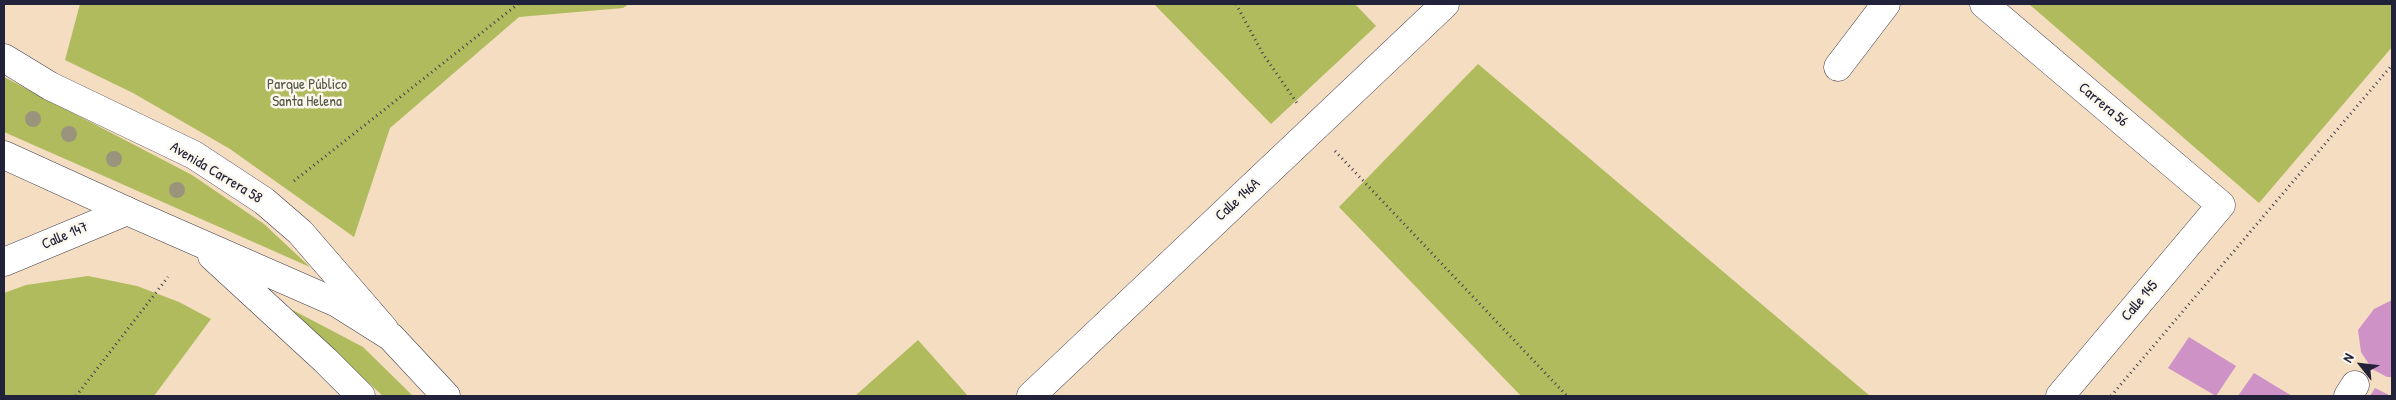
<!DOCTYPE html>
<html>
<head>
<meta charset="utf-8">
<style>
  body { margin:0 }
  #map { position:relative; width:2396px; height:400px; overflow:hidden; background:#f4ddc0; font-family:"Patrick Hand",sans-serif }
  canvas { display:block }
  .frame { position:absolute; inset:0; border:5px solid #22223b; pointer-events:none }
  .north { position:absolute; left:2336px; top:340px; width:50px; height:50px; -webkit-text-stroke:4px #fbf7ec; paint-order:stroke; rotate:299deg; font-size:14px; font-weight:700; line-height:20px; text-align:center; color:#22223b }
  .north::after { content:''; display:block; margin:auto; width:18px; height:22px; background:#22223b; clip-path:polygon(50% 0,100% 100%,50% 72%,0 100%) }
</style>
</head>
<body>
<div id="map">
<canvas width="2396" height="400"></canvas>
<div class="frame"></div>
<div class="north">N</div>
</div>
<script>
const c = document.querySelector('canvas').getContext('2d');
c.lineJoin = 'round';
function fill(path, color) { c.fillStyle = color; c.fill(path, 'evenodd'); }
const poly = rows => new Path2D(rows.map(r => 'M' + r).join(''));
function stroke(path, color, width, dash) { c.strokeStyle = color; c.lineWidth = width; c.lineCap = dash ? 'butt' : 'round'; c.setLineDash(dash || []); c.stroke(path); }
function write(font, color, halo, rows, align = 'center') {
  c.font = font + ' "Patrick Hand",sans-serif'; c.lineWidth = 5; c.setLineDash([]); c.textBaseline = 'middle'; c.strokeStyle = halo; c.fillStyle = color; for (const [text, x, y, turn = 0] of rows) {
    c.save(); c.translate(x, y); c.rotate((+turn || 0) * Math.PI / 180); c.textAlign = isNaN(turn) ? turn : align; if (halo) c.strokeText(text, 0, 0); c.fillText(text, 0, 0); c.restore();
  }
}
fill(poly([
  [80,4,629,4,623,8,519,17,390,128,354,237,230,149,133,93,65,60],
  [1154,4,1355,4,1376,26,1271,124],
  [2029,4,2392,4,2392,47,2259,203],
  [1478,64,1870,396,1521,396,1339,207],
  [4,77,192,175,264,224,310,267,4,132],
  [88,276,137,286,179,302,211,319,154,396,4,396,4,293,26,285],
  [285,306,363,347,413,396,383,396],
  [918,340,968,396,855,396]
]), '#afbb5d');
fill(poly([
  [2392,300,2392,377,2387,377,2372,369,2361,352,2358,330,2374,309],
  [2189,337,2236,366,2216,396,2168,368],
  [2254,373,2292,396,2238,396],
  [2375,388,2391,396,2370,396]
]), '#ce92c7');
const minor = poly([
  [1984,4,2221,205,2060,396],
  [4,58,50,86,194,155,264,201,300,232,384,329],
  [1838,67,1886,4],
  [4,155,127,211],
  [1031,396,1445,4],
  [2348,396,2355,385]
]);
const major = poly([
  [212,256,325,360,361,396],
  [4,262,127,211,337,303,391,337,446,396]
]);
stroke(minor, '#423e4f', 29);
stroke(major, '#423e4f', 29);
stroke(poly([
  [1236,4,1263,54,1297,103],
  [1335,151,1567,396],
  [294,181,518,4],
  [76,396,168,277],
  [2111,396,2392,65]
]), '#423e4f', 3, [1, 4]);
stroke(minor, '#fff', 28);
stroke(major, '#fff', 28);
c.fillStyle = '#9b947d';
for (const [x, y] of [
  [33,119],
  [69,134],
  [114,159],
  [177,190]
]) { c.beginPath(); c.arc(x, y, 8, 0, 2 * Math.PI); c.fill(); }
write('15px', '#535847', '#fbf7ec', [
  ["Parque Público",307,85],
  ["Santa Helena",307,102]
]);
write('15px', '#22223b', '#fbf7ec', [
  ["Carrera 56",2103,105,40],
  ["Avenida Carrera 58",216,173,31],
  ["Calle 146A",1238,200,-43],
  ["Calle 147",65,236,-23],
  ["Calle 145",2140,301,-50]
]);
</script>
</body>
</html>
